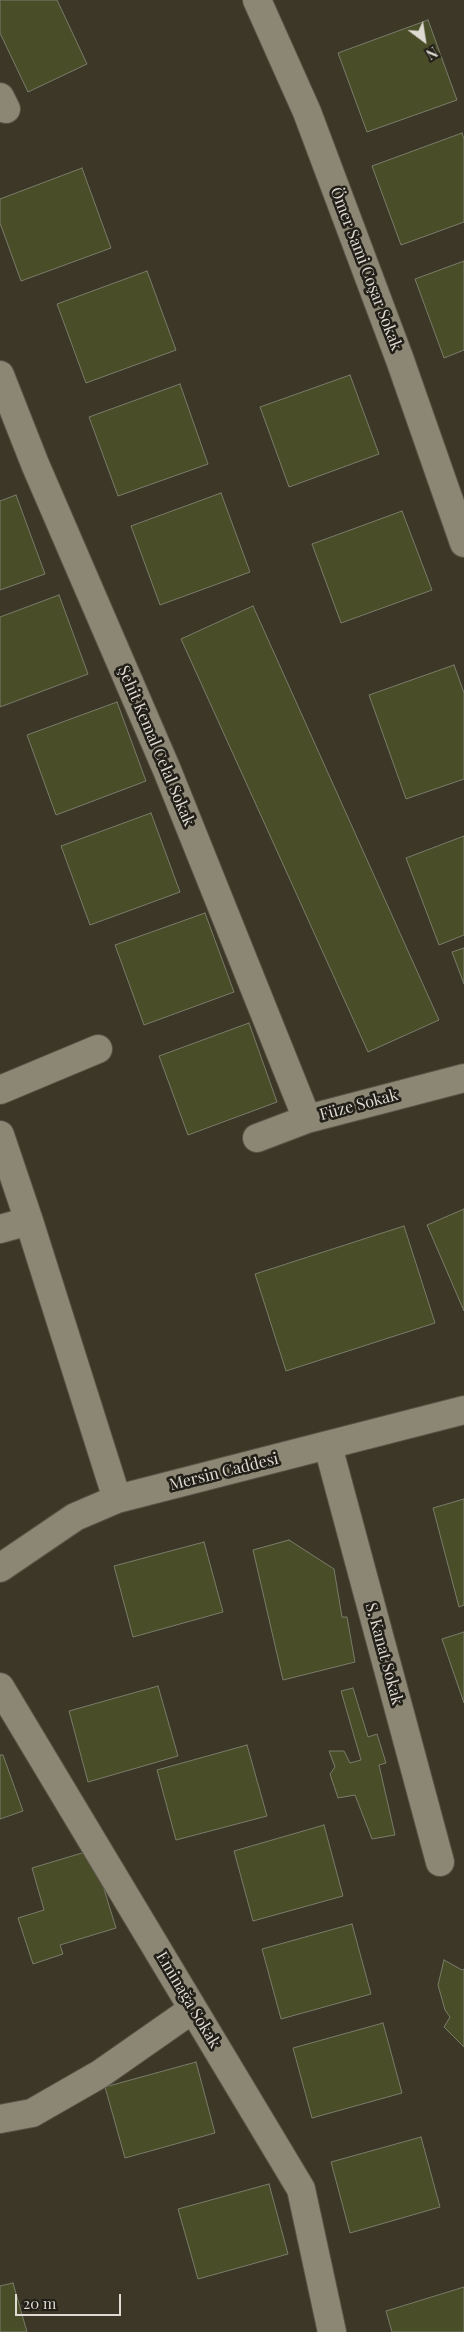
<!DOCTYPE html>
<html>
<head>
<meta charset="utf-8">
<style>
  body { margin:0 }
  #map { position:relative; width:464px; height:2332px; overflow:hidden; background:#3c3727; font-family:"Playfair Display",serif }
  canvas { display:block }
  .north { position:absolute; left:399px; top:15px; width:50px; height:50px; -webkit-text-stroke:4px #211f18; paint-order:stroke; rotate:149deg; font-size:14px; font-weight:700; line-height:20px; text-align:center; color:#dfdbd2 }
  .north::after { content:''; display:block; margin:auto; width:18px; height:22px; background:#dfdbd2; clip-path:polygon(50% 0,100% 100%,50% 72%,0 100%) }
  .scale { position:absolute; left:15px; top:2294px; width:106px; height:22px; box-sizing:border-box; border:2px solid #dfdbd2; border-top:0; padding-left:6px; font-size:15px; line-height:18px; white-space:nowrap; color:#dfdbd2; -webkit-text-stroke:4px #211f18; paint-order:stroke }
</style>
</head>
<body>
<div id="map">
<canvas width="464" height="2332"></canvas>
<div class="north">N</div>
<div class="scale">20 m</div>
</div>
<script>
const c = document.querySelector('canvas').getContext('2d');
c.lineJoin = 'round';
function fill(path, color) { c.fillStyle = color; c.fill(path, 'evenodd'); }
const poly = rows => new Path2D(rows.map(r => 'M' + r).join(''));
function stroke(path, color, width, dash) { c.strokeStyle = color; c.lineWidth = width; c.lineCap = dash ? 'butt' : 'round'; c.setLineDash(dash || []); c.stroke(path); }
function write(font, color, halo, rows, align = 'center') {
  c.font = font + ' "Playfair Display",serif'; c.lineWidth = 5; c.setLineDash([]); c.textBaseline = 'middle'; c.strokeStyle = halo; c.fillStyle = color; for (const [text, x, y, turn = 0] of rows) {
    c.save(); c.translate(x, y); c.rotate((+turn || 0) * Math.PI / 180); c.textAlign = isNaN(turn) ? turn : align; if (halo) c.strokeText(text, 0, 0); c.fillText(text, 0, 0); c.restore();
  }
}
const building = poly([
  [0,0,57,0,87,64,28,92,0,33,0,0],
  [428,20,457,100,367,132,338,53,428,20],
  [462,133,464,139,464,222,401,245,372,166,462,133],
  [82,168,111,248,21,281,0,223,0,199,82,168],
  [464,261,464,350,444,358,415,279,464,261],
  [147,271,176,350,86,383,57,304,147,271],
  [350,375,379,454,289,487,260,407,350,375],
  [180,384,208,464,118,496,89,417,180,384],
  [221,493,250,572,160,605,131,526,221,493],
  [16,495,45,574,0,590,0,501,16,495],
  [402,511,432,590,341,623,312,544,402,511],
  [59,595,88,674,0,707,0,617,59,595],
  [253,606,439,1020,368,1052,181,639,253,606],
  [454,665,464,693,464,779,406,799,369,695,454,665],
  [117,702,146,781,56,815,27,735,117,702],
  [151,813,180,892,90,925,61,846,151,813],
  [464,836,464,935,439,945,406,858,464,836],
  [205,913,234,992,144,1025,115,945,205,913],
  [464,948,464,984,452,952,464,948],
  [249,1023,277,1102,188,1135,159,1056,249,1023],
  [464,1209,464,1311,427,1225,464,1209],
  [404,1226,435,1323,286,1371,255,1274,404,1226],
  [464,1499,464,1605,459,1607,433,1508,464,1499],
  [289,1540,334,1569,342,1617,347,1617,355,1662,283,1680,253,1550,289,1540],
  [204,1542,223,1612,133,1637,114,1566,204,1542],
  [464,1632,464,1703,442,1639,464,1632],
  [158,1686,178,1756,88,1782,69,1711,158,1686],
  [353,1688,368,1737,377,1734,386,1763,379,1765,395,1835,372,1839,355,1795,338,1798,330,1774,335,1767,329,1751,344,1751,350,1763,361,1760,341,1691,353,1688],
  [247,1745,267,1816,176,1840,157,1770,247,1745],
  [0,1755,3,1755,23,1811,0,1819,0,1755],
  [324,1825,343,1896,253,1921,234,1851,324,1825],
  [92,1850,116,1928,60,1945,63,1954,33,1964,18,1918,44,1910,32,1868,92,1850],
  [352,1924,371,1994,281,2019,262,1949,352,1924],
  [444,1960,462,1970,464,1969,464,2047,444,2027,450,2017,445,2010,438,1985,444,1960],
  [383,2023,402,2093,312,2118,293,2048,383,2023],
  [196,2062,215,2133,125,2158,105,2087,196,2062],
  [421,2137,440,2207,350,2233,331,2162,421,2137],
  [269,2184,288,2254,198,2279,178,2209,269,2184],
  [13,2283,27,2332,0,2332,0,2286,13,2283],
  [464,2287,464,2332,392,2332,386,2311,464,2287]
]);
fill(building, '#4a4e28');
stroke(building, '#797c6a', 1);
const minor = poly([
  [257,0,307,112,400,360,464,543],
  [0,97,6,109],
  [0,375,35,464,167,770,307,1119],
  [0,1090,98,1049],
  [0,1135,29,1221,117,1499],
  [257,1138,307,1119,464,1078],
  [0,1229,29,1221],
  [328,1446,440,1862],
  [0,1568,75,1517,117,1499,464,1410],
  [0,1687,301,2189,332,2332],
  [0,2119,32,2113,100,2074,193,2009]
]);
stroke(minor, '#585346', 30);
stroke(minor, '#8c8674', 28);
write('16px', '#dfdbd2', '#211f18', [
  ["Ömer Sami Coşar Sokak",366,269,69],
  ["Şehit Kemal Celal Sokak",156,746,67],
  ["Füze Sokak",359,1105,-15],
  ["Mersin Caddesi",224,1472,-14],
  ["S. Kanat Sokak",384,1654,75],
  ["Eminağa Sokak",188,2000,59]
]);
</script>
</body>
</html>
